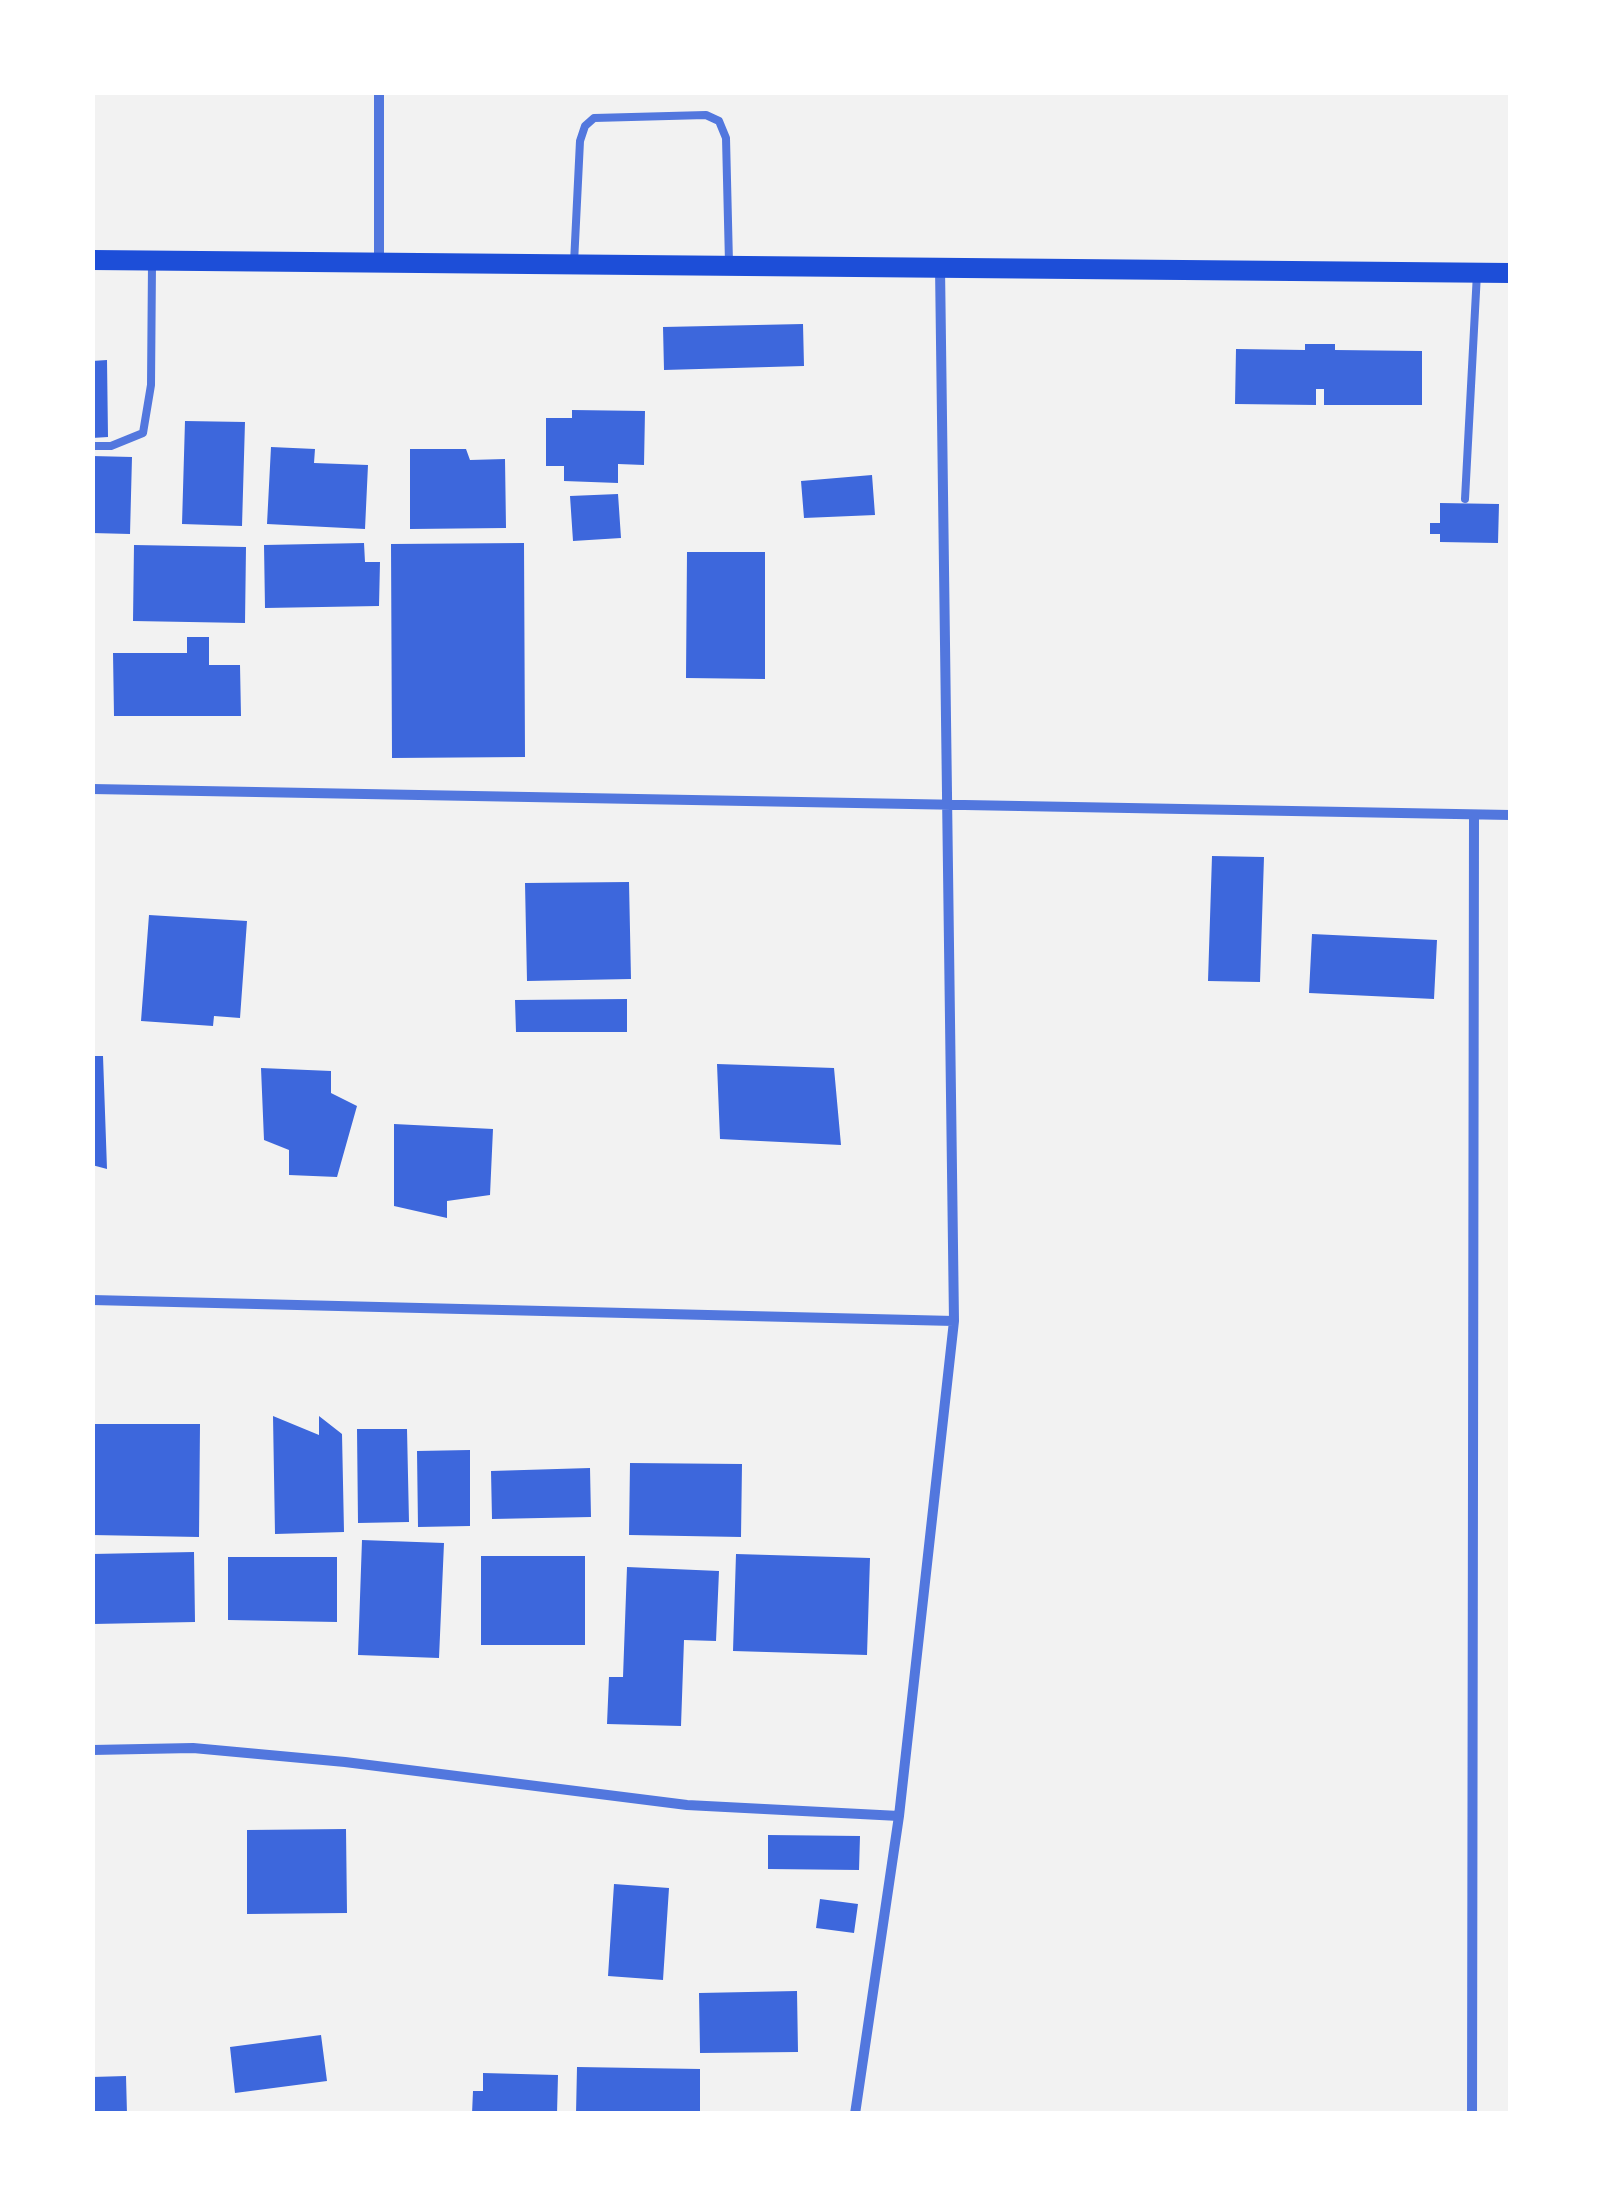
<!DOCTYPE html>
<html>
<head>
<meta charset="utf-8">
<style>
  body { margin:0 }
  #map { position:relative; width:1603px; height:2206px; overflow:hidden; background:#f2f2f2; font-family:"Sofia Sans Condensed",sans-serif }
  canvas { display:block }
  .frame { position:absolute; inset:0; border:95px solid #fff; pointer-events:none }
</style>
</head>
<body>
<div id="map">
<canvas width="1603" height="2206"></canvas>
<div class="frame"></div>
</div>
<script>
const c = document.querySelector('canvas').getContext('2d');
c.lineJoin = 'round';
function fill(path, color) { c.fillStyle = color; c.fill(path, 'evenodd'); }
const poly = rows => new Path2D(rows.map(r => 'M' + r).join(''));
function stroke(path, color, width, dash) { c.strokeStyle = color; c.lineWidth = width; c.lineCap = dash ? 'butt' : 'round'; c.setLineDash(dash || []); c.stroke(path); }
fill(poly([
  [803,324,804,366,664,370,663,327],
  [1305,344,1335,344,1335,350,1422,351,1422,405,1324,405,1324,389,1316,389,1316,405,1235,404,1236,349,1305,350],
  [107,360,108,437,92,438,92,361],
  [572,410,645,411,644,465,618,464,618,483,564,481,564,466,546,466,546,418,572,418],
  [185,421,245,422,242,526,182,524],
  [271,447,315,449,314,463,368,465,365,529,267,524],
  [410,449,466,449,470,460,505,459,506,528,410,529],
  [92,456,132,457,130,534,92,533],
  [872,475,875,515,804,518,801,481],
  [618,494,621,538,573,541,570,496],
  [1440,503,1499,504,1498,543,1440,542,1440,534,1430,534,1430,523,1440,523],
  [364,543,365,562,380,562,379,606,265,608,264,545],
  [524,543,525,757,392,758,391,544],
  [134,545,246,547,245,623,133,621],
  [687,552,765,552,765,679,686,678],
  [187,637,209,637,209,665,240,665,241,716,114,716,113,653,187,653],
  [1212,856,1264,857,1260,982,1208,981],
  [629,882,631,979,527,981,525,883],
  [149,915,247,921,240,1018,214,1016,213,1026,141,1021],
  [1312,934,1437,940,1434,999,1309,993],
  [627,999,627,1032,516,1032,515,1000],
  [92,1056,103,1056,107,1169,92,1165],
  [717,1064,834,1068,841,1145,720,1139],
  [261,1068,331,1071,331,1093,357,1106,337,1177,289,1175,289,1150,264,1140],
  [394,1124,493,1129,490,1195,447,1201,447,1218,394,1206],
  [273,1416,319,1435,319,1416,342,1434,344,1532,275,1534],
  [92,1424,200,1424,199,1537,92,1535],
  [357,1429,407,1429,409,1522,358,1523],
  [470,1450,470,1526,418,1527,417,1451],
  [630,1463,742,1464,741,1537,629,1535],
  [590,1468,591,1517,492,1519,491,1471],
  [362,1540,444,1543,439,1658,358,1655],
  [194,1552,195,1622,93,1624,92,1554],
  [736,1554,870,1558,867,1655,733,1651],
  [481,1556,585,1556,585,1645,481,1645],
  [228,1557,337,1557,337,1622,228,1620],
  [627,1567,719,1571,716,1641,684,1640,681,1726,607,1724,609,1677,623,1677],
  [346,1829,347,1913,247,1914,247,1830],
  [768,1835,860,1836,859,1870,768,1869],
  [614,1884,669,1888,663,1980,608,1976],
  [820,1899,858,1904,854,1933,816,1928],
  [797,1991,798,2052,700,2053,699,1993],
  [321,2035,327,2081,235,2093,230,2047],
  [577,2067,700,2069,700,2114,576,2114],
  [483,2073,558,2075,557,2114,472,2114,473,2091,483,2091],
  [126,2076,127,2114,92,2114,92,2077]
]), '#3d67dc');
stroke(poly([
  [574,263,580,141,585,126,594,118,706,115,719,121,726,138,729,263],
  [92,446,111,446,143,433,151,385,152,264],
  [1465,499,1477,273]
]), '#5277de', 8);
stroke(poly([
  [379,262,379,92],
  [92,789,1510,815],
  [92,1300,954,1321],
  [92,1750,193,1748,345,1762,687,1805,899,1816],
  [855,2114,899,1816,954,1321,940,267],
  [1472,2114,1474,815]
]), '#5277de', 10);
stroke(poly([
  [92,260,1510,273]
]), '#1d4ed8', 20);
</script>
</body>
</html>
